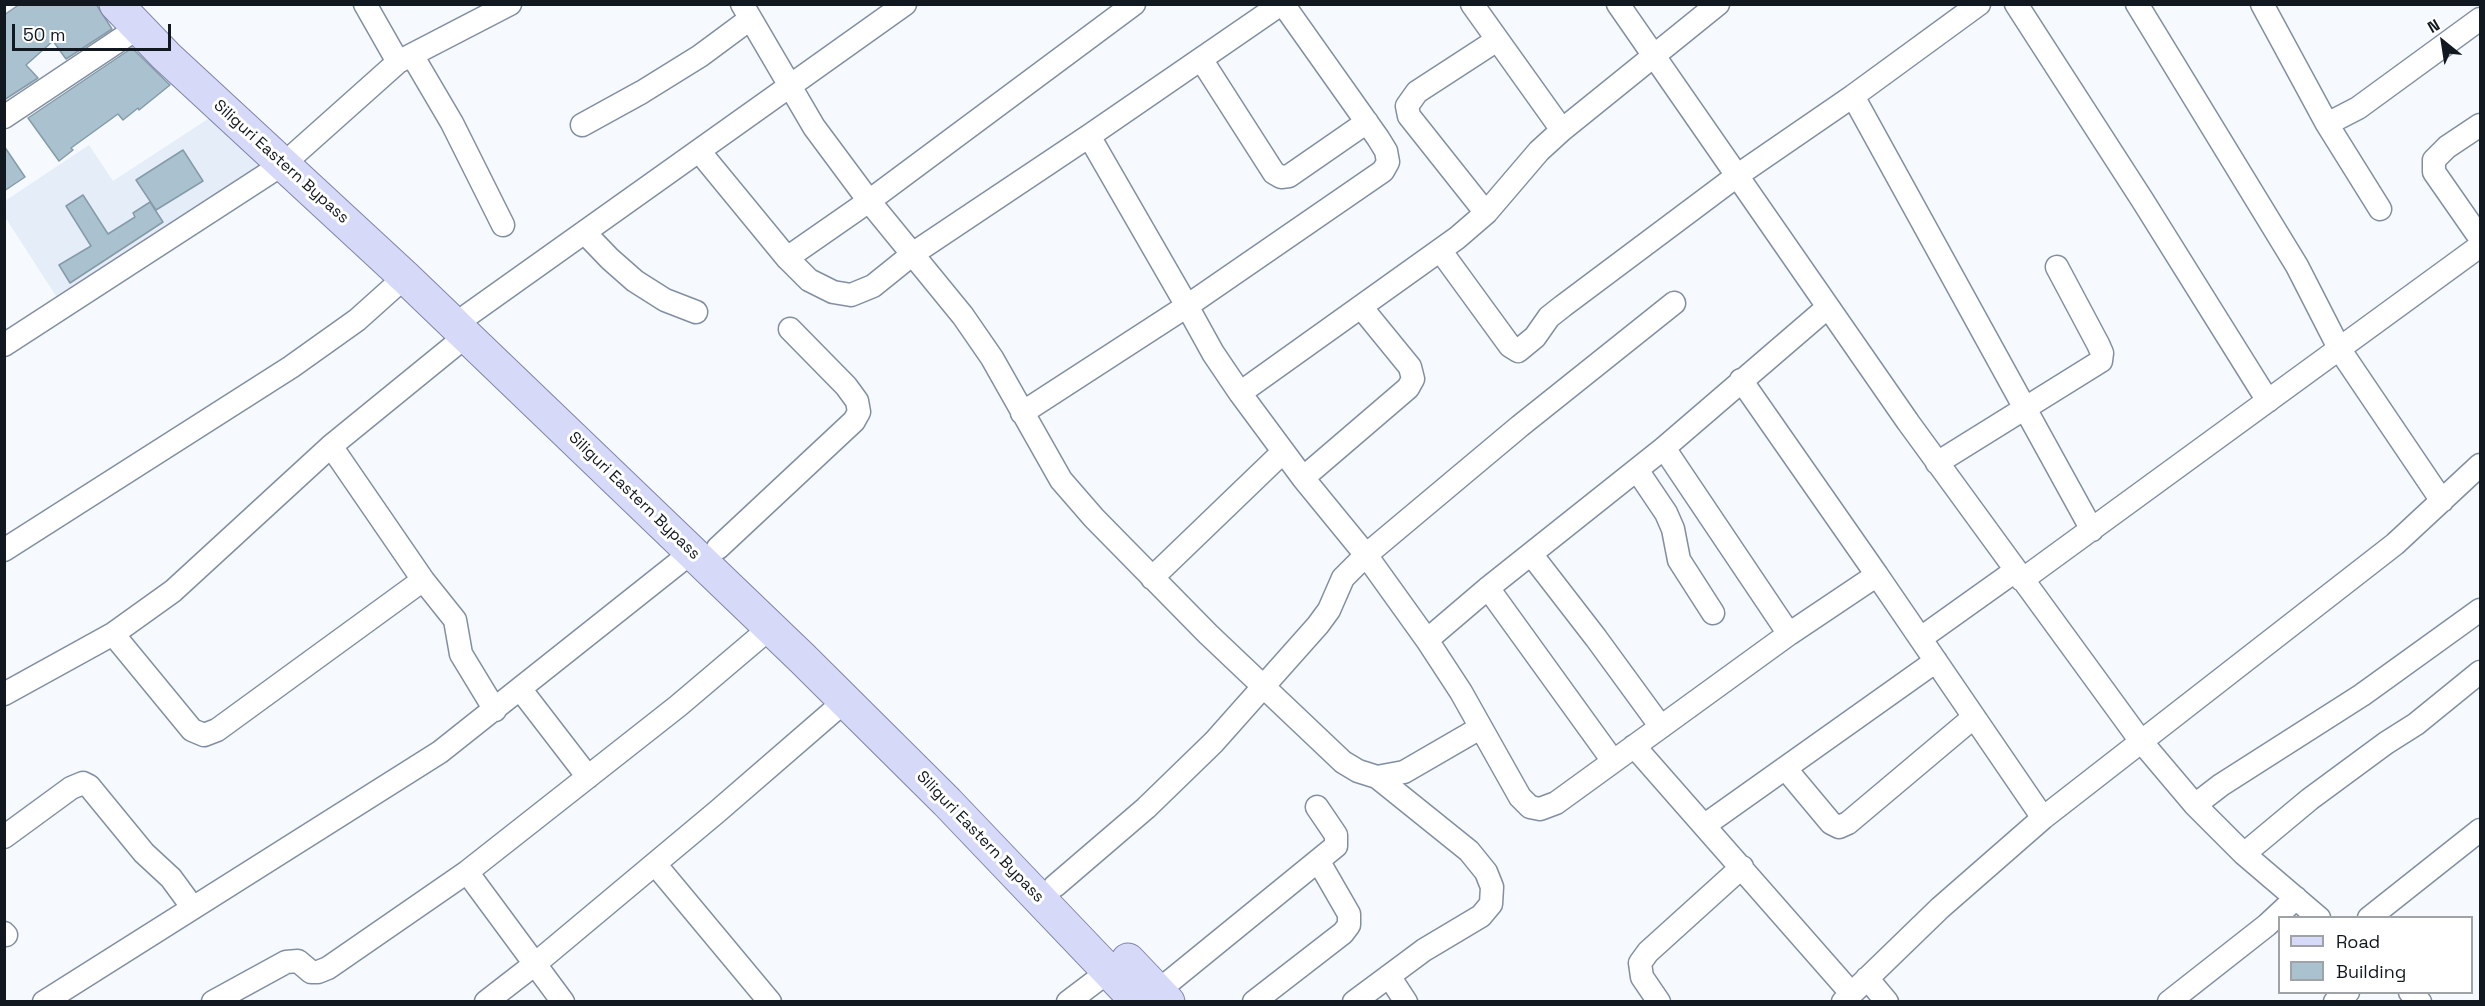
<!DOCTYPE html>
<html>
<head>
<meta charset="utf-8">
<style>
  body { margin:0 }
  #map { position:relative; width:2485px; height:1006px; overflow:hidden; background:#f6f9fd; font-family:"Space Grotesk",sans-serif }
  canvas { display:block }
  .frame { position:absolute; inset:0; border:6px solid #12181f; pointer-events:none }
  .legend { position:absolute; left:2278px; top:916px; width:195px; height:78px; box-sizing:border-box; background:#fff; border:2px solid #a0a3a5; margin:0; padding:8px 10px; list-style:none; font-size:18px; color:#12181f }
  .legend li { display:flex; align-items:center; gap:12px; height:30px }
  .legend b { width:30px; border:2px solid #a0a3a5 }
  .north { position:absolute; left:2413px; top:12px; width:60px; height:60px; -webkit-text-stroke:4px #fff; paint-order:stroke; rotate:330deg; font-size:16px; font-weight:700; line-height:24px; text-align:center; color:#12181f }
  .north::after { content:''; display:block; margin:auto; width:21px; height:27px; background:#12181f; clip-path:polygon(50% 0,100% 100%,50% 72%,0 100%) }
  .scale { position:absolute; left:12px; top:24px; width:159px; height:27px; box-sizing:border-box; border:3px solid #12181f; border-top:0; padding-left:8px; font-size:18px; line-height:21px; white-space:nowrap; color:#12181f; -webkit-text-stroke:4px #fff; paint-order:stroke }
</style>
</head>
<body>
<div id="map">
<canvas width="2485" height="1006"></canvas>
<div class="frame"></div>
<ul class="legend">
<li><b style="height:8px;background:#d7d9f8"></b>Road</li>
<li><b style="height:16px;background:#aac2cf"></b>Building</li>
</ul>
<div class="north">N</div>
<div class="scale">50 m</div>
</div>
<script>
const c = document.querySelector('canvas').getContext('2d');
c.lineJoin = 'round';
function fill(path, color) { c.fillStyle = color; c.fill(path, 'evenodd'); }
const poly = rows => new Path2D(rows.map(r => 'M' + r).join(''));
function stroke(path, color, width, dash) { c.strokeStyle = color; c.lineWidth = width; c.lineCap = dash ? 'butt' : 'round'; c.setLineDash(dash || []); c.stroke(path); }
function write(font, color, halo, rows, align = 'center') {
  c.font = font + ' "Space Grotesk",sans-serif'; c.lineWidth = 6; c.setLineDash([]); c.textBaseline = 'middle'; c.strokeStyle = halo; c.fillStyle = color; for (const [text, x, y, turn = 0] of rows) {
    c.save(); c.translate(x, y); c.rotate((+turn || 0) * Math.PI / 180); c.textAlign = isNaN(turn) ? turn : align; if (halo) c.strokeText(text, 0, 0); c.fillText(text, 0, 0); c.restore();
  }
}
fill(poly([
  [211,117,261,166,58,299,5,217,5,201,89,145,113,181]
]), '#e5edf8');
const building = poly([
  [20,4,96,4,112,29,66,59,53,41,26,65,38,78,4,100,4,15,20,4],
  [132,48,170,85,139,110,138,108,123,120,118,114,71,148,73,150,59,161,28,118,132,48],
  [4,146,25,177,4,191,4,146],
  [183,150,203,181,156,210,136,180,183,150],
  [83,195,108,234,135,217,133,213,150,202,163,222,70,283,59,265,91,246,66,206,83,195]
]);
fill(building, '#aac2cf');
stroke(building, '#849ba8', 1.5);
const minor = poly([
  [365,4,398,62],
  [742,4,814,127,869,201,963,316,992,358,1061,480,1094,518,1208,634,1343,762,1358,771,1377,777,1404,772,1480,728],
  [1283,4,1378,138,1386,151,1388,162,1383,171,1187,306,1213,353,1240,393,1303,478,1366,555,1427,640,1461,692,1520,797,1530,807,1540,809,1556,803,1789,634,1877,575,2043,818],
  [1472,4,1562,130],
  [1618,4,1908,422,2140,740,2195,805,2244,854,2319,918],
  [2016,4,2143,201,2268,401],
  [2137,4,2297,266,2340,350,2442,501],
  [2262,4,2327,124,2358,108,2480,19],
  [412,55,452,123,503,225],
  [1201,59,1274,173,1281,177,1289,176,1367,122],
  [1853,96,2092,530],
  [4,117,139,27],
  [2327,124,2380,209],
  [582,125,642,92,700,56,750,19],
  [2480,125,2447,147,2434,160,2434,172,2480,238],
  [699,151,787,258,809,280,833,292,851,295,873,286,914,253,1089,136,1281,4],
  [296,153,398,62,510,4],
  [1486,213,1409,116,1407,106,1417,92,1497,40],
  [585,233,610,259,635,281,665,300,696,312],
  [1440,250,1510,346,1518,351,1535,337,1549,317,1563,306,1738,175,1853,96,1979,4],
  [787,258,869,201,1134,4],
  [468,315,905,4],
  [4,345,283,164],
  [1741,380,1877,575],
  [1240,393,1457,238,1486,213,1539,151,1562,130,1718,4],
  [1022,413,1187,306,1089,136],
  [1664,448,1789,634],
  [1937,463,2101,361,2102,353,2098,344,2057,267],
  [1637,470,1666,513,1673,529,1679,560,1713,613],
  [1303,478,1408,388,1413,379,1410,367,1361,307],
  [718,548,854,421,859,412,857,401,846,386,790,329],
  [4,550,291,367,357,320,405,277],
  [1531,554,1596,638,1661,727],
  [1152,578,1283,452],
  [423,580,455,620,461,654,495,710],
  [2022,580,2480,246],
  [1488,588,1613,761],
  [113,634,192,730,204,735,217,730,423,580,331,446],
  [1921,638,2015,571],
  [1427,640,1488,588,1664,448,1828,307],
  [521,690,588,777],
  [4,694,113,634,173,591,331,446,466,336],
  [1634,746,1851,993],
  [1785,768,1831,823,1839,827,1848,823,1974,717],
  [2195,805,2221,785,2362,695,2480,610],
  [1705,825,1936,661],
  [4,837,71,788,83,783,89,786,144,853,171,878,193,908],
  [2244,854,2310,799,2386,743,2416,724,2480,672],
  [655,864,770,1002],
  [467,872,563,1002],
  [1055,886,1146,808,1214,742,1318,625,1329,610,1343,578,1366,555,1520,426,1674,303],
  [2369,918,2480,830],
  [4,933,6,935],
  [1389,976,1406,1002],
  [1867,978,1887,1002],
  [1158,991,1336,846,1336,835,1317,807],
  [2410,992,2420,1002],
  [44,1002,440,752,692,552],
  [213,1002,286,962,298,961,311,972,318,972,328,968,467,872,678,706,770,628],
  [486,1002,535,964,718,811,845,701],
  [1068,1002,1109,971],
  [1254,1002,1343,933,1349,925,1349,914,1319,862],
  [1354,1002,1424,950,1481,916,1491,904,1492,887,1486,872,1469,851,1377,777],
  [1659,1002,1642,977,1640,963,1648,952,1742,867],
  [1843,1002,1940,908,2043,818,2395,544,2480,465],
  [2169,1002,2267,925,2296,898],
  [2335,1002,2348,992]
]);
const primary = poly([
  [116,4,166,56,405,277,802,658,947,802,1138,1002],
  [1128,960,1168,1002]
]);
stroke(minor, '#828fa2', 25);
stroke(primary, '#8085a9', 35);
stroke(minor, '#fff', 22);
stroke(primary, '#d7d9f8', 33);
write('16px', '#12181f', '#fff', [
  ["Siliguri Eastern Bypass",281,162,42],
  ["Siliguri Eastern Bypass",634,496,44],
  ["Siliguri Eastern Bypass",980,837,46]
]);
</script>
</body>
</html>
